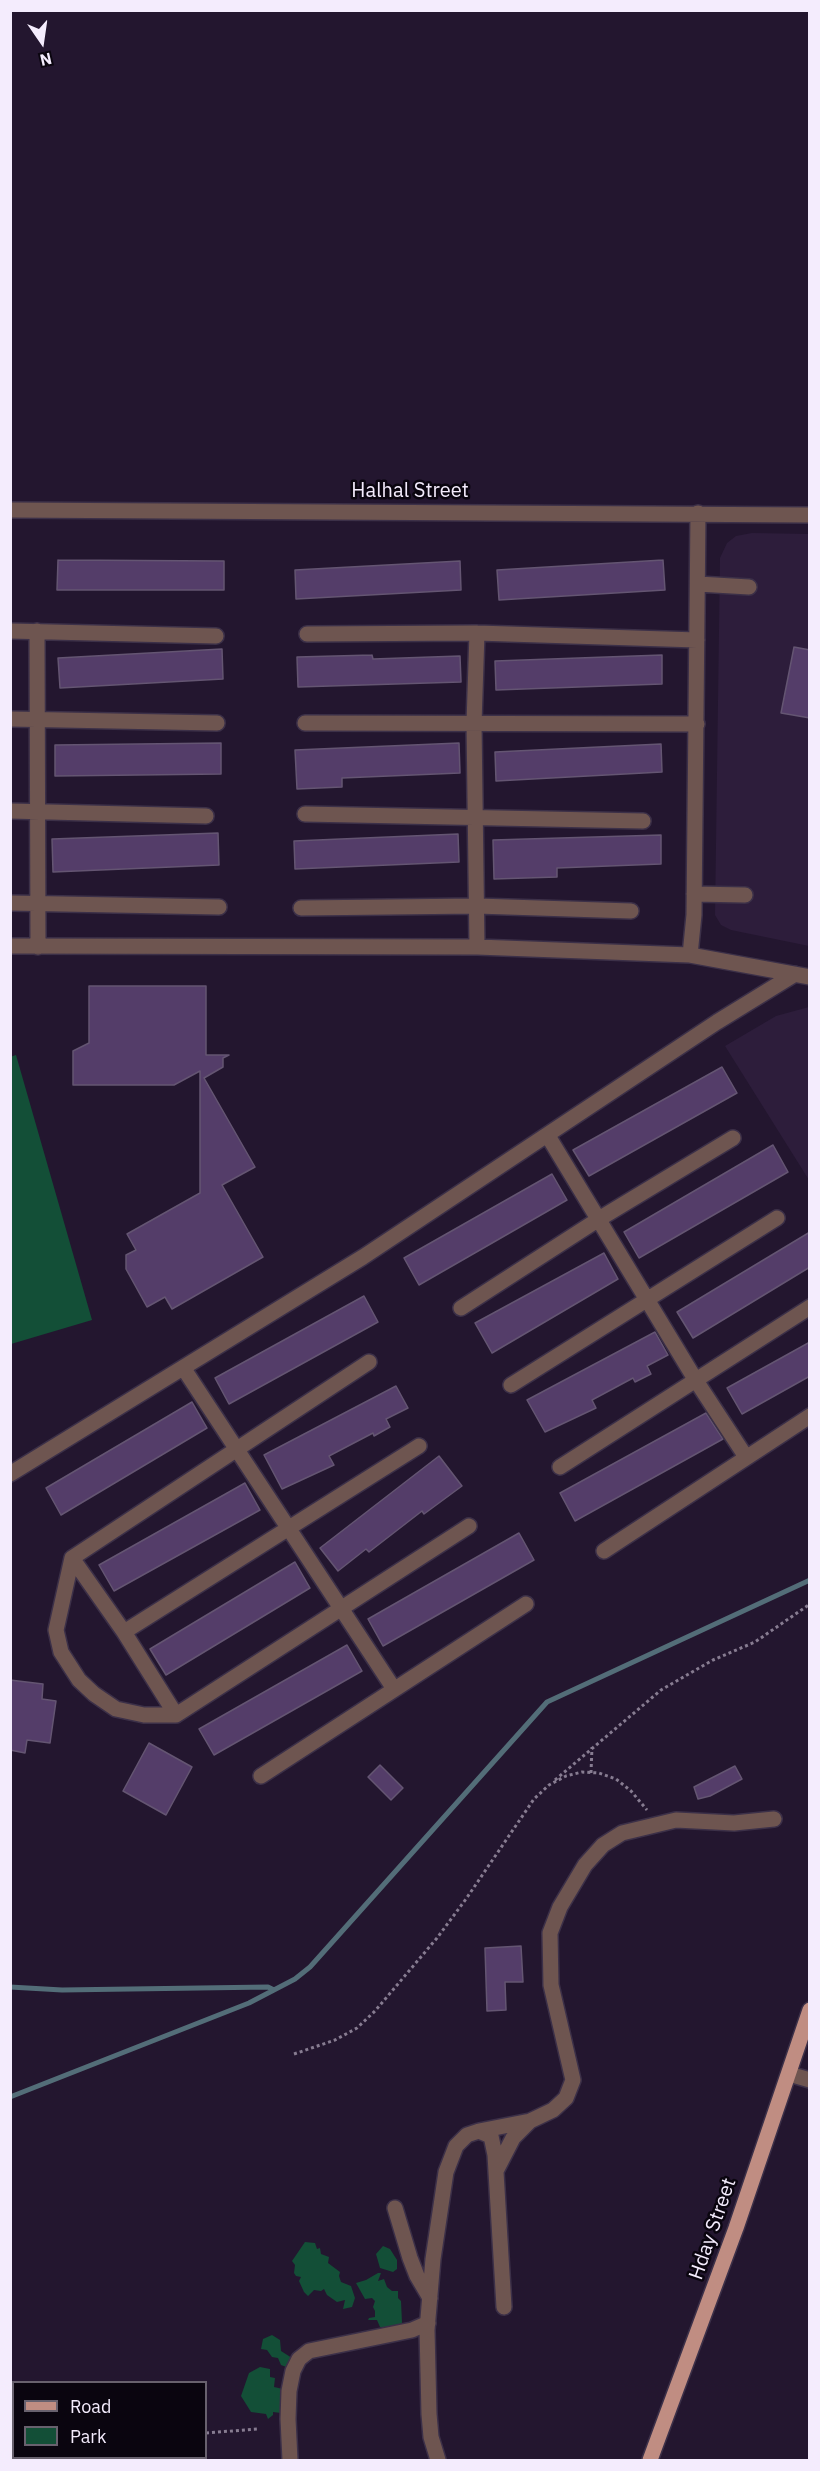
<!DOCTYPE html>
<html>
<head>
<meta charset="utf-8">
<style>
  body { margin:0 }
  #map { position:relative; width:820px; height:2471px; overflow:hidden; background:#23162f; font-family:"IBM Plex Sans",sans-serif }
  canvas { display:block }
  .frame { position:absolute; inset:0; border:12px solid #f4ecfd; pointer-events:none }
  .legend { position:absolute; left:12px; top:2381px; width:195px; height:78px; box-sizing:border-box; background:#0a050f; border:2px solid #68616e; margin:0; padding:8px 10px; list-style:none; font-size:18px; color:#f4ecfd }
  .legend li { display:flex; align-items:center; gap:12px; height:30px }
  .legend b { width:30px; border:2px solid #68616e }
  .north { position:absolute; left:12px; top:12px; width:60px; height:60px; -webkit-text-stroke:4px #0a050f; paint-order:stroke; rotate:167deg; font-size:16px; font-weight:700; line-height:24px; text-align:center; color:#f4ecfd }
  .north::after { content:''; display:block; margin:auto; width:21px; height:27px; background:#f4ecfd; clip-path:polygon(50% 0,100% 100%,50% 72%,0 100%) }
</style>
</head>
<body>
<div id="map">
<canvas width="820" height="2471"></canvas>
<div class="frame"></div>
<ul class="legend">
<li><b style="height:8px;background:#c08d82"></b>Road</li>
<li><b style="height:16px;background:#134f37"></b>Park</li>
</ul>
<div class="north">N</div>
</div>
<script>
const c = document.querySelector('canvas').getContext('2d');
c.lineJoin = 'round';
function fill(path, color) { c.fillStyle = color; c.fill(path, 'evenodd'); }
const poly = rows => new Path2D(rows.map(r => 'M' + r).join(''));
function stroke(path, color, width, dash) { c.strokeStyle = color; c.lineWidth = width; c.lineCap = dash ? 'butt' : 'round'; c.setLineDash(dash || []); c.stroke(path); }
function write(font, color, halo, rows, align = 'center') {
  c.font = font + ' "IBM Plex Sans",sans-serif'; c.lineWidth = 5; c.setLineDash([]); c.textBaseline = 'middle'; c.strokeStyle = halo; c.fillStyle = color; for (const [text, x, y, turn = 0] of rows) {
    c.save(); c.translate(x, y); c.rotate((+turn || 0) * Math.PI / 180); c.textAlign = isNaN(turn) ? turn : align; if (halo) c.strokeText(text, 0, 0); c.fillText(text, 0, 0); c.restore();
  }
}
fill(poly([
  [752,533,809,534,809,946,731,930,721,925,715,915,720,558,727,543,736,536],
  [809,1007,810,1007,809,1180,725,1046,776,1016]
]), '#2d1d3b');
fill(poly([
  [16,1055,92,1320,11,1344,10,1057],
  [305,2242,315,2243,317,2249,320,2248,321,2254,329,2257,328,2263,340,2272,339,2276,341,2282,351,2286,355,2298,352,2307,343,2309,345,2300,337,2302,327,2295,324,2289,321,2291,314,2290,308,2296,304,2292,299,2281,301,2277,296,2276,294,2273,295,2265,292,2261],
  [383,2246,390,2249,397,2260,397,2269,393,2272,380,2268,376,2254],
  [378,2273,381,2273,378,2281,384,2279,387,2287,392,2291,398,2291,398,2298,401,2301,402,2323,394,2327,380,2327,377,2320,368,2320,369,2318,375,2317,375,2311,373,2307,375,2301,372,2298,365,2299,356,2283,366,2280],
  [272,2335,280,2340,281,2351,292,2358,289,2368,281,2365,278,2358,272,2357,267,2350,261,2349,263,2339],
  [260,2367,270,2369,270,2377,275,2378,274,2387,283,2389,281,2413,273,2412,273,2415,268,2419,266,2414,251,2412,241,2396,249,2373]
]), '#134f37');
stroke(poly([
  [10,1987,62,1990,268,1987,274,1990],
  [10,2097,249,2003,295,1979,310,1967,547,1702,810,1580]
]), '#536d78', 5);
const building = poly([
  [58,560,224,561,224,590,57,590,58,560],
  [663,560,665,590,499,600,497,570,663,560],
  [460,561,461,590,296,599,295,570,460,561],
  [794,647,810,650,810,718,781,713,794,647],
  [222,649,223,679,60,688,58,658,222,649],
  [372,655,373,659,460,656,461,682,298,687,297,657,372,655],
  [662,655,662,684,496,690,495,661,662,655],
  [221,743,221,774,55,776,55,745,221,743],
  [459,743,460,773,342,778,342,787,297,789,295,750,459,743],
  [661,744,662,772,496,781,495,752,661,744],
  [218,833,219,865,53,872,52,839,218,833],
  [458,834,459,862,295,869,294,841,458,834],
  [661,835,661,864,557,868,557,877,494,879,493,840,661,835],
  [89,986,206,986,206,1055,229,1055,223,1058,223,1067,204,1078,255,1167,222,1185,263,1257,172,1309,165,1297,147,1307,126,1269,126,1255,136,1250,127,1234,200,1193,200,1071,174,1085,73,1085,73,1051,89,1043,89,986],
  [722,1067,737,1093,589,1176,573,1150,722,1067],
  [773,1145,788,1172,639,1258,624,1232,773,1145],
  [552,1174,567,1200,419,1285,404,1258,552,1174],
  [810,1232,810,1267,693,1338,677,1312,810,1232],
  [604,1253,618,1279,492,1353,475,1323,604,1253],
  [364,1296,378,1322,229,1404,215,1378,364,1296],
  [655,1332,668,1355,647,1366,651,1374,635,1382,633,1378,592,1400,596,1408,545,1432,527,1400,655,1332],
  [810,1342,810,1376,742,1414,727,1388,810,1342],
  [396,1386,408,1408,386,1419,390,1427,374,1436,373,1433,329,1456,334,1465,282,1489,264,1455,396,1386],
  [192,1402,207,1428,61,1515,46,1488,192,1402],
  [706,1413,723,1439,575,1521,560,1493,706,1413],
  [439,1456,462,1486,424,1514,422,1511,369,1552,366,1549,338,1571,320,1548,439,1456],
  [245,1483,260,1510,114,1591,99,1565,245,1483],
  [519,1533,534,1560,383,1646,368,1619,519,1533],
  [295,1562,310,1588,166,1675,150,1649,295,1562],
  [347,1645,362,1671,214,1755,199,1729,347,1645],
  [10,1680,43,1684,42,1699,56,1701,50,1743,27,1740,25,1753,10,1750,10,1680],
  [149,1743,192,1767,166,1815,123,1791,149,1743],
  [380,1765,403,1788,391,1800,368,1777,380,1765],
  [735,1766,742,1779,710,1796,698,1799,694,1787,735,1766],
  [521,1946,523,1982,505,1982,506,2010,487,2011,485,1948,521,1946]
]);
fill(building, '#543d69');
stroke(building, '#645572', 1.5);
const minor = poly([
  [10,510,810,515],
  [698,584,749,587],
  [10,631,216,636],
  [37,631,38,947],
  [477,633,474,723,477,947],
  [307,634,477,633,697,640],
  [10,719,217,723],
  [305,723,697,724],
  [10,811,206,816],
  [305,814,643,821],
  [694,894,745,895],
  [10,903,219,907],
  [301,908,477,906,631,911],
  [10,946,477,947,663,954,690,955,810,977],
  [690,955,694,915,698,513],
  [548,1136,695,1379,746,1457],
  [461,1308,599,1219,733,1138],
  [369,1362,72,1558,56,1630,61,1652,79,1680,94,1694,116,1709,144,1715,176,1715,469,1526],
  [184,1369,394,1689],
  [511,1385,777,1218],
  [560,1467,810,1307],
  [10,1474,363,1257,717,1022,795,974],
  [604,1551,810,1416],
  [72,1558,124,1632,176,1715],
  [124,1632,419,1446],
  [261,1776,526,1604],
  [789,2074,810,2080],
  [479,2131,491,2136,495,2155,504,2307],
  [497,2169,513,2138,530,2121],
  [395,2208,410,2258,417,2276,430,2298],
  [290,2460,288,2419,289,2391,293,2371,299,2359,309,2351,412,2330,428,2323],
  [438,2460,431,2437,429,2414,427,2330,433,2259,446,2172,456,2146,467,2135,479,2131,530,2121,553,2110,566,2098,573,2080,551,1985,550,1933,560,1907,585,1865,603,1845,622,1833,676,1820,734,1823,774,1819]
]);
const major = poly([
  [650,2460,736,2228,810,2010]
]);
stroke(minor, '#3c3048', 18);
stroke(major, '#3c3048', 18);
stroke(poly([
  [591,1773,592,1747],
  [555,1780,661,1690,713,1660,755,1642,810,1604],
  [294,2054,335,2040,357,2028,375,2011,437,1938,466,1899,534,1799,549,1785,566,1776,582,1772,599,1773,616,1779,631,1791,647,1810],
  [206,2433,257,2429],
  [64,2460,74,2458]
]), '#877c91', 3, [3, 3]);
stroke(minor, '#6e5550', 15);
stroke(major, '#c08d82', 15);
write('20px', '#f4ecfd', '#0a050f', [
  ["Halhal Street",410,491],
  ["Hday Street",713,2229,-71]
]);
</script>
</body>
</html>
